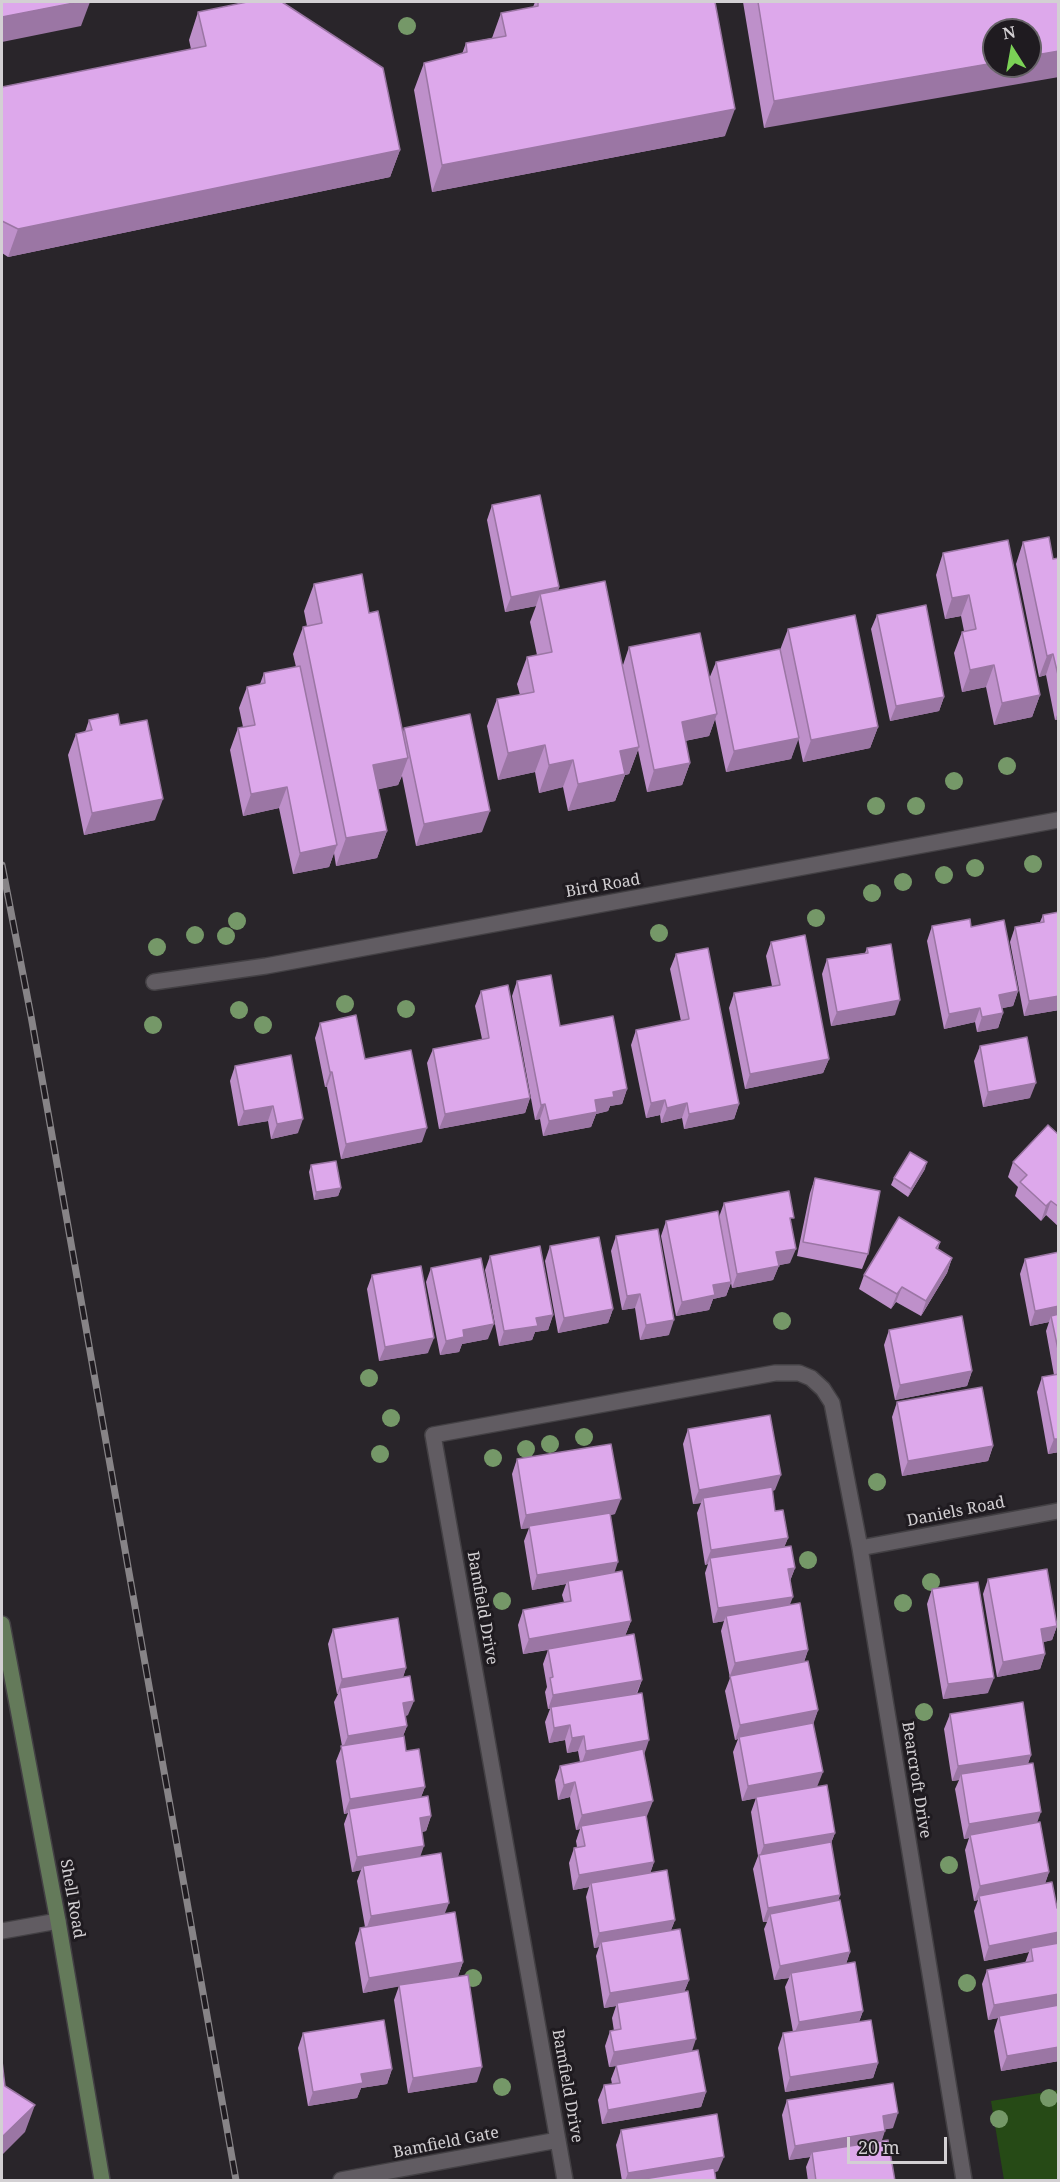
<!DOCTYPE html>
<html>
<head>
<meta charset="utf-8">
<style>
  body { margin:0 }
  #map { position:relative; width:1060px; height:2182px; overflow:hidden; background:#29252a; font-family:"Noto Serif",serif }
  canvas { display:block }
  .frame { position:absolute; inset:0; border:3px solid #d3d0d3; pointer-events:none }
  .north { position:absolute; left:982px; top:18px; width:60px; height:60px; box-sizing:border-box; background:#1f1b20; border:2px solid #676368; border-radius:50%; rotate:349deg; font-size:16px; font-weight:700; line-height:24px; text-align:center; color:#d3d0d3 }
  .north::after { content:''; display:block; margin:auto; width:21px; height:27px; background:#7bd156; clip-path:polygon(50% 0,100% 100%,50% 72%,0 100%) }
  .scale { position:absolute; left:847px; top:2137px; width:100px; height:27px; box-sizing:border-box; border:3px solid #d3d0d3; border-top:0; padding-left:8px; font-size:18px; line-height:21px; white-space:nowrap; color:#d3d0d3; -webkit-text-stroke:4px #1f1b20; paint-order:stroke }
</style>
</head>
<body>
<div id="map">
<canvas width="1060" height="2182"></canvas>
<div class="frame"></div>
<div class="north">N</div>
<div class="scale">20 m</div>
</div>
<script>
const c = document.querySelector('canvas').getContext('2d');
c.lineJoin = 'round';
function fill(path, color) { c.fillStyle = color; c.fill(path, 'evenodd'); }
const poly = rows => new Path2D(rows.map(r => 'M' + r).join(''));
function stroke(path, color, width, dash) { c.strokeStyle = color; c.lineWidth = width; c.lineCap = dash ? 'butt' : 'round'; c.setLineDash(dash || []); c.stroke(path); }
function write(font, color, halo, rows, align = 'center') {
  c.font = font + ' "Noto Serif",serif'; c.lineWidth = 6; c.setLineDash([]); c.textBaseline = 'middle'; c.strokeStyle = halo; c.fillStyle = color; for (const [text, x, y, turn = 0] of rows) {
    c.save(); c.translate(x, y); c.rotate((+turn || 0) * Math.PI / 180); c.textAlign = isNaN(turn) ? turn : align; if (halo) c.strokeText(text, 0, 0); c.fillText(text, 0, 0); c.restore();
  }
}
fill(poly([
  [1058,2090,1058,2180,1004,2180,991,2101]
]), '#264a16');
const service = poly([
  [2,1931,58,1921]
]);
const minor = poly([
  [154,982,266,966,1058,820],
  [860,1548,1058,1511],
  [341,2180,558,2140],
  [565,2180,433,1435,775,1373,799,1373,811,1378,823,1389,832,1403,860,1548,964,2180]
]);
const secondary = poly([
  [2,1624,58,1921,102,2180]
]);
stroke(service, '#434044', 18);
stroke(minor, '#434044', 18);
stroke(secondary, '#434044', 18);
stroke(service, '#615c62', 15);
stroke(minor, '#615c62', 15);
stroke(secondary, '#647a5a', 15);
const rail = poly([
  [2,865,31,1016,236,2180]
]);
stroke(rail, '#878487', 7);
stroke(rail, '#1f1b20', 4.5, [14]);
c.fillStyle = '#759868';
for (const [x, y] of [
  [407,26],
  [1007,766],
  [954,781],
  [876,806],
  [916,806],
  [1033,864],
  [975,868],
  [944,875],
  [903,882],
  [872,893],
  [816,918],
  [237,921],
  [659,933],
  [195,935],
  [226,936],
  [157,947],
  [345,1004],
  [406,1009],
  [239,1010],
  [153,1025],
  [263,1025],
  [782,1321],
  [369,1378],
  [391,1418],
  [584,1437],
  [550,1444],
  [526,1449],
  [380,1454],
  [493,1458],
  [877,1482],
  [808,1560],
  [931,1582],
  [502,1601],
  [903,1603],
  [924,1712],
  [949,1865],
  [473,1978],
  [967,1983],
  [502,2087],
  [1049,2098],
  [999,2119]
]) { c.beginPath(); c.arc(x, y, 9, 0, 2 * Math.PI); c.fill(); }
fill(poly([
  [535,2,715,2,725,136,432,192,414,90,424,63,462,54,466,43,492,38,501,13,533,7],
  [743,2,1059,2,764,128],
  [198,12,400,150,390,177,8,257,2,253,2,87,191,49,189,40],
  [492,505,559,587,558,591,623,665,629,647,709,679,716,662,780,650,788,629,878,727,870,748,803,762,798,738,791,759,726,772,715,719,709,736,685,741,690,763,682,785,647,792,638,750,629,774,625,775,615,801,568,811,563,787,539,793,535,772,498,780,487,726,497,699,520,695,517,684,527,657,537,655,530,622,536,606,505,612,487,520],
  [1023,542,1053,559,1059,558,1059,719,1055,720,1046,675,1039,677,1016,564],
  [943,553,1040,695,1032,717,994,725,986,687,962,692,954,653,962,632,964,631,961,616,945,619,936,575],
  [314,584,369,613,403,732,404,728,482,832,416,846,402,776,398,785,378,789,387,831,377,858,336,866,334,853,329,867,293,874,279,808,243,816,230,750,238,728,243,727,239,708,247,687,260,684,264,673,296,667,293,654,303,627,307,626,304,611],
  [877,615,944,697,939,711,890,721,871,629],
  [89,720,120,725,155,820,84,835,68,755,76,734,85,732],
  [1043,915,1059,1010,1024,1016,1010,942,1015,927,1040,922],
  [932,926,971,927,1018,991,1013,1006,1002,1008,1003,1013,998,1028,977,1032,975,1022,944,1029,927,941],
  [771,942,829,1059,823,1073,745,1089,729,1008,734,993,772,986,766,956],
  [867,948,895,1015,831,1026,822,974,827,959,865,953],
  [676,954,739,1104,734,1119,684,1129,682,1118,661,1123,660,1115,646,1118,631,1045,636,1030,681,1021,670,969],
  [517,981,560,1026,627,1089,622,1104,610,1106,608,1111,596,1114,591,1127,543,1136,540,1119,535,1120,512,996],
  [481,991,530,1098,525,1113,439,1129,427,1063,433,1049,482,1039,475,1006],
  [320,1023,365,1059,422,1142,341,1159,327,1087,325,1087,315,1038],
  [980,1046,1030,1098,983,1107,974,1061],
  [235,1066,298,1133,271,1139,268,1121,238,1126,230,1081],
  [1059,1135,1059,1227,1046,1215,1041,1221,1015,1196,1018,1187,1008,1177,1013,1162],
  [311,1165,341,1188,338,1196,314,1200,309,1172],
  [925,1169,908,1197,891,1185,894,1178],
  [815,1178,868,1254,862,1269,797,1256,810,1193],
  [724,1203,791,1225,790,1263,779,1265,773,1280,732,1288,731,1283,726,1296,713,1299,709,1310,676,1316,661,1236,666,1221,719,1217],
  [616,1236,669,1335,640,1340,635,1308,622,1310,611,1251],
  [940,1242,938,1249,952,1258,947,1273,921,1316,896,1302,891,1309,859,1289,864,1275],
  [550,1246,613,1309,608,1323,558,1333,545,1261],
  [1059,1252,1059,1452,1048,1454,1037,1392,1042,1377,1054,1375,1046,1331,1049,1322,1030,1326,1020,1274,1025,1259],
  [490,1256,553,1315,548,1330,535,1332,532,1340,499,1346,485,1270],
  [431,1268,488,1339,462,1344,459,1352,440,1355,426,1282],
  [372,1275,428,1353,379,1361,367,1289],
  [889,1330,972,1371,967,1386,895,1400,884,1345],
  [897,1402,993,1446,988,1461,902,1476,892,1417],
  [688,1429,775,1490,772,1491,775,1511,788,1538,784,1547,795,1568,790,1581,790,1605,808,1650,804,1662,818,1710,813,1723,817,1787,835,1833,831,1843,840,1895,838,1901,850,1952,846,1964,863,2011,859,2022,878,2063,873,2078,785,2092,778,2048,783,2033,793,2032,785,1987,789,1978,774,1980,764,1929,767,1922,763,1922,753,1869,758,1856,751,1812,756,1798,742,1801,733,1752,738,1739,735,1740,725,1691,730,1678,721,1631,724,1621,713,1623,705,1573,708,1564,705,1565,697,1513,701,1503,693,1504,683,1444],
  [517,1459,615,1514,610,1515,614,1572,631,1621,625,1636,642,1680,637,1694,644,1755,647,1816,646,1816,654,1862,650,1873,675,1920,671,1930,689,1980,684,1992,692,2051,706,2092,701,2107,602,2124,598,2100,604,2085,612,2084,611,2079,616,2066,609,2067,605,2046,610,2031,614,2031,612,2018,616,2006,604,2008,596,1956,599,1947,594,1948,586,1897,589,1887,573,1890,569,1863,574,1848,577,1847,576,1841,580,1829,576,1830,570,1797,558,1800,555,1780,560,1766,580,1762,578,1751,567,1753,565,1740,549,1743,545,1722,550,1709,548,1709,545,1692,547,1687,543,1664,548,1650,523,1654,518,1625,523,1610,564,1602,562,1595,566,1584,532,1590,524,1541,529,1528,521,1529,512,1474],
  [988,1579,1057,1626,1052,1640,1043,1642,1045,1654,1040,1669,997,1677,983,1594],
  [932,1589,988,1693,943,1699,927,1604],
  [333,1629,406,1668,403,1677,408,1715,405,1716,407,1726,403,1736,406,1751,425,1787,421,1797,431,1816,426,1831,422,1832,420,1857,445,1914,463,1962,458,1976,477,2082,408,2093,394,2000,399,1986,363,1993,355,1943,360,1928,365,1927,357,1881,361,1870,352,1872,344,1824,348,1813,344,1814,336,1761,342,1746,334,1702,338,1694,337,1694,328,1644],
  [950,1714,1031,1755,1028,1763,1037,1823,1049,1872,1045,1883,1057,1908,1059,1907,1059,2061,1001,2071,994,2031,998,2018,988,2020,982,1984,987,1970,1025,1963,1029,1952,984,1961,974,1911,978,1900,974,1901,965,1850,969,1838,964,1839,955,1789,959,1780,952,1781,944,1729],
  [303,2033,392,2069,387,2084,361,2088,357,2098,308,2106,298,2048],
  [787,2100,893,2128,885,2129,881,2142,895,2181,808,2181,806,2167,810,2157,789,2160,782,2115],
  [621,2130,718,2171,715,2172,716,2181,622,2181,616,2145]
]), '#be90ca');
fill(poly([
  [79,2,90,2,81,26,2,42,2,17],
  [1059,51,1059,77,764,128,774,101,994,63,994,66,1030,66,1030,56],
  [735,109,725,136,432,192,442,165],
  [400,150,390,177,8,257,18,229],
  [559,587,554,602,540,594,536,606,505,612,511,597],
  [969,595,961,616,945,619,952,598],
  [1053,654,1046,675,1039,677,1047,656],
  [994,665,986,687,962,692,970,670],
  [1040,695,1032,717,994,725,1002,703],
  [944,697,939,711,890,721,896,706],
  [1059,710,1059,719,1055,720],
  [717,714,709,736,674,743,682,722],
  [878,727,870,748,803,762,811,740],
  [799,738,791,759,726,772,734,751],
  [545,745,535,772,498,780,508,753],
  [639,747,629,774,625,775,615,801,568,811,578,784,620,751],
  [408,758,398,785,363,793,373,765],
  [573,760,563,787,539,793,549,765],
  [690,763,682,785,647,792,654,770],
  [287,787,279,808,243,816,251,794],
  [163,799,155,820,84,835,92,813],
  [490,811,482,832,416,846,424,824],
  [387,831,377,858,336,866,346,838],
  [337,845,329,867,293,874,300,853],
  [1018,991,1013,1006,994,1010,999,995],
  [1059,996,1059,1010,1024,1016,1029,1001],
  [900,1000,895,1015,831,1026,837,1012],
  [980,1008,975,1022,944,1029,949,1014],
  [1003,1013,998,1028,977,1032,982,1017],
  [829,1059,823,1073,745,1089,750,1074],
  [330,1072,332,1072,327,1087,325,1087],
  [1036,1083,1030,1098,983,1107,988,1092],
  [627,1089,622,1104,610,1106,608,1111,596,1114,591,1127,543,1136,549,1121,613,1092],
  [530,1098,525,1113,439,1129,445,1114],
  [665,1100,660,1115,646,1118,651,1103],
  [687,1103,682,1118,661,1123,667,1108],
  [545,1104,540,1119,535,1120,541,1105],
  [739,1104,734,1119,684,1129,689,1114],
  [273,1106,268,1121,238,1126,244,1111],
  [303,1119,298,1133,271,1139,277,1124],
  [427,1128,422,1142,341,1159,346,1144],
  [927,1162,925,1169,908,1197,911,1189],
  [341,1188,338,1196,314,1200,316,1192],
  [1051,1201,1046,1215,1041,1221,1046,1206],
  [796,1249,790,1263,771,1267,776,1252],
  [952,1258,947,1273,921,1316,926,1301],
  [779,1266,773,1280,732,1288,737,1274],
  [731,1282,726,1296,713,1299,709,1310,676,1316,682,1302,713,1285],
  [902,1287,896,1302,891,1309,897,1294],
  [640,1294,635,1308,622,1310,627,1296],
  [1059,1306,1059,1320,1051,1316,1049,1322,1030,1326,1035,1311],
  [613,1309,608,1323,558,1333,564,1318],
  [553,1315,548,1330,535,1332,532,1340,499,1346,504,1331,536,1318],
  [674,1320,669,1335,640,1340,646,1325],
  [494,1324,488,1339,462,1344,459,1352,440,1355,446,1341,463,1330],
  [434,1338,428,1353,379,1361,385,1347],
  [972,1371,967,1386,895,1400,900,1385],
  [1054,1439,1059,1439,1059,1452,1048,1454],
  [993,1446,988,1461,902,1476,908,1461],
  [781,1475,775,1490,703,1503,703,1498,701,1503,693,1504,699,1490],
  [621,1499,615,1514,530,1528,529,1526,529,1528,521,1529,526,1515],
  [788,1538,782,1553,710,1558,708,1564,705,1565,711,1550],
  [618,1562,613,1577,568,1581,566,1584,532,1590,537,1575],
  [795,1568,789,1583,788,1569],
  [793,1597,787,1612,726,1616,724,1621,713,1623,718,1608],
  [631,1621,625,1636,523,1654,529,1639],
  [1057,1626,1052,1640,1036,1644,1041,1629],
  [808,1650,803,1665,730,1676,729,1678,735,1663],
  [1045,1654,1040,1669,997,1677,1003,1662],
  [406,1668,401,1683,340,1688,338,1694,337,1694,342,1679],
  [994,1678,988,1693,943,1699,948,1684],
  [642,1680,636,1694,551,1707,550,1709,548,1709,553,1695],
  [414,1701,408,1715,397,1718,403,1703],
  [818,1710,813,1725,739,1737,738,1739,735,1740,740,1725],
  [570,1725,565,1740,549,1743,554,1728],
  [407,1726,401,1741,342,1750,348,1736],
  [584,1736,578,1751,567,1753,572,1738],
  [649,1740,644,1755,581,1766,586,1751],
  [1031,1755,1026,1770,961,1774,959,1780,952,1781,958,1766],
  [823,1772,817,1787,742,1801,748,1786],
  [575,1782,570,1797,558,1800,564,1785],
  [425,1787,419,1802,349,1809,348,1813,344,1814,350,1799],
  [653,1801,647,1816,582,1829,581,1826,580,1829,576,1830,582,1815],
  [1041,1812,1036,1826,970,1835,969,1838,964,1839,969,1824],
  [431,1816,426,1831,414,1833,420,1818],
  [835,1833,829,1848,759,1858,764,1845],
  [424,1846,419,1860,363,1866,361,1870,352,1872,357,1857],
  [654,1862,649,1877,591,1883,589,1887,573,1890,579,1875],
  [1049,1872,1044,1887,979,1896,978,1900,974,1901,980,1886],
  [840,1895,835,1909,770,1914,767,1922,763,1922,768,1908],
  [449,1903,443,1918,366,1930,371,1916],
  [675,1920,669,1935,601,1942,599,1947,594,1948,599,1933],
  [1059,1932,1059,1946,1031,1948,1029,1952,984,1961,989,1946],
  [850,1952,845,1967,791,1973,789,1978,774,1980,780,1966],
  [463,1962,458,1976,363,1993,369,1978],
  [689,1980,683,1995,617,2003,616,2006,604,2008,610,1993],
  [1059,1994,1059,2008,999,2016,998,2018,988,2020,994,2005],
  [863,2011,857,2026,793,2037,799,2022],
  [696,2039,691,2054,609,2067,614,2052],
  [1059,2047,1059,2061,1001,2071,1007,2056],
  [878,2063,873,2078,785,2092,790,2077],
  [482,2067,477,2082,408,2093,413,2078],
  [392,2069,387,2084,361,2088,357,2098,308,2106,313,2092,361,2074],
  [706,2092,701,2107,602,2124,608,2110],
  [35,2105,25,2132,2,2155,2,2137],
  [898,2113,893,2128,877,2131,883,2116],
  [885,2131,880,2146,812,2152,810,2157,789,2160,795,2146],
  [724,2157,718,2171,665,2181,644,2179,643,2181,625,2181,628,2173]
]), '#9b76a4');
const building = poly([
  [2,2,79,2,2,17,2,2],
  [247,2,282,2,383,68,400,150,18,229,2,221,2,87,206,46,198,12,247,2],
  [538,2,715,2,735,109,442,165,424,63,467,52,466,43,506,36,501,13,538,6,538,2],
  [758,2,1059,2,1059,51,1030,56,1030,30,994,30,994,63,774,101,758,2],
  [540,495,559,587,511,597,492,505,540,495],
  [1049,537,1053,559,1059,558,1059,679,1053,654,1047,656,1023,542,1049,537],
  [1008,540,1040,695,1002,703,994,665,970,670,962,632,976,629,969,595,952,598,943,553,1008,540],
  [362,574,369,613,378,611,408,758,373,765,387,831,346,838,303,627,322,623,314,584,362,574],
  [605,581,639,747,620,751,625,774,578,784,573,760,549,765,545,745,508,753,497,699,534,692,527,657,552,652,540,594,605,581],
  [926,605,944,697,896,706,877,615,926,605],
  [855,615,878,727,811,740,788,629,855,615],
  [700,633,717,714,682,722,690,763,654,770,629,647,700,633],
  [780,649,799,738,734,751,716,662,780,649],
  [300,666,337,845,300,853,287,787,251,794,238,728,255,725,247,687,265,683,264,673,300,666],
  [118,714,120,725,147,720,163,799,92,813,76,734,92,730,89,720,118,714],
  [470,714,490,811,424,824,404,728,470,714],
  [1059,912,1059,996,1029,1001,1015,927,1044,922,1043,915,1059,912],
  [970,919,971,927,1004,920,1018,991,999,995,1003,1013,982,1017,980,1008,949,1014,932,926,970,919],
  [805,935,829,1059,750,1074,734,993,780,985,771,942,805,935],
  [891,944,900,1000,837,1012,827,959,868,953,867,948,891,944],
  [708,948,739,1104,689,1114,687,1103,667,1108,665,1100,651,1103,636,1030,689,1019,676,954,708,948],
  [551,975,560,1026,613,1016,627,1089,613,1092,614,1097,595,1100,597,1112,549,1121,545,1104,541,1105,517,981,551,975],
  [508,985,530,1098,445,1114,433,1049,489,1038,481,991,508,985],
  [356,1015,365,1059,411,1050,427,1128,346,1144,332,1072,330,1072,320,1023,356,1015],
  [1027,1037,1036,1083,988,1092,980,1046,1027,1037],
  [291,1055,303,1119,277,1124,273,1106,244,1111,235,1066,291,1055],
  [1048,1125,1059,1135,1059,1207,1051,1201,1046,1206,1020,1182,1027,1175,1013,1162,1048,1125],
  [910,1152,927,1162,911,1189,894,1178,910,1152],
  [336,1161,341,1188,316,1192,311,1165,336,1161],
  [815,1178,880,1191,868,1254,803,1242,815,1178],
  [789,1191,794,1218,790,1218,796,1249,776,1252,779,1266,737,1274,724,1203,789,1191],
  [718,1211,731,1282,713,1285,715,1295,682,1302,666,1221,718,1211],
  [899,1217,940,1242,936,1248,952,1258,926,1301,902,1287,897,1294,864,1275,899,1217],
  [658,1229,674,1320,646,1325,640,1294,627,1296,616,1236,658,1229],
  [599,1237,613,1309,564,1318,550,1246,599,1237],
  [540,1246,553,1315,536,1318,538,1326,504,1331,490,1256,540,1246],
  [1059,1252,1059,1306,1035,1311,1025,1259,1059,1252],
  [481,1258,494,1324,463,1330,464,1337,446,1341,431,1268,481,1258],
  [421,1266,434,1338,385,1347,372,1275,421,1266],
  [1059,1314,1059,1354,1051,1316,1059,1314],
  [962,1316,972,1371,900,1385,889,1330,962,1316],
  [1059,1374,1059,1439,1054,1439,1042,1377,1059,1374],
  [982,1387,993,1446,908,1461,897,1402,982,1387],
  [770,1415,781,1475,699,1490,688,1429,770,1415],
  [611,1444,621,1499,526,1515,517,1459,611,1444],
  [772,1487,775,1511,783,1510,788,1538,711,1550,703,1498,772,1487],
  [610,1513,618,1562,537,1575,529,1526,610,1513],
  [791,1546,795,1568,788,1569,793,1597,718,1608,710,1558,791,1546],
  [1047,1569,1057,1626,1041,1629,1045,1654,1003,1662,988,1579,1047,1569],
  [622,1571,631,1621,529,1639,523,1610,571,1601,568,1581,622,1571],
  [978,1582,994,1678,948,1684,932,1589,978,1582],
  [800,1603,808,1650,735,1663,726,1616,800,1603],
  [398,1618,406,1668,342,1679,333,1629,398,1618],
  [634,1634,642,1680,553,1695,550,1678,553,1677,548,1649,634,1634],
  [808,1661,818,1710,740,1725,730,1676,808,1661],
  [410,1676,414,1701,403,1703,407,1726,348,1736,340,1688,410,1676],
  [642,1693,649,1740,586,1751,584,1736,572,1738,570,1725,554,1728,551,1707,642,1693],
  [1023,1702,1031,1755,958,1766,950,1714,1023,1702],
  [813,1723,823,1772,748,1786,739,1737,813,1723],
  [404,1736,406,1751,419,1749,425,1787,350,1799,341,1746,404,1736],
  [643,1749,653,1801,582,1815,575,1782,564,1785,560,1766,643,1749],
  [1033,1763,1041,1812,969,1824,961,1774,1033,1763],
  [827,1785,835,1833,764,1845,756,1797,827,1785],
  [428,1796,431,1816,420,1818,424,1846,357,1857,349,1809,428,1796],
  [646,1815,654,1862,579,1875,574,1848,585,1846,581,1826,646,1815],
  [1040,1822,1049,1872,980,1886,970,1835,1040,1822],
  [831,1842,840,1895,768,1908,759,1855,831,1842],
  [441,1853,449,1903,371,1916,363,1866,441,1853],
  [667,1870,675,1920,599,1933,591,1883,667,1870],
  [1052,1882,1057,1908,1059,1907,1059,1932,989,1946,979,1896,1052,1882],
  [840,1900,850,1952,780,1966,770,1914,840,1900],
  [455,1912,463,1962,369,1978,360,1928,455,1912],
  [680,1929,689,1980,610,1993,601,1942,680,1929],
  [1059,1943,1059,1994,994,2005,987,1970,1033,1961,1031,1948,1059,1943],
  [855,1962,863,2011,799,2022,791,1973,855,1962],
  [468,1975,482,2067,413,2078,399,1985,468,1975],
  [688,1991,696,2039,614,2052,610,2031,621,2029,617,2003,688,1991],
  [1059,2005,1059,2047,1007,2056,999,2016,1059,2005],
  [384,2020,392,2069,361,2074,363,2083,313,2092,303,2033,384,2020],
  [871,2020,878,2063,790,2077,783,2033,871,2020],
  [698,2050,706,2092,608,2110,604,2085,620,2083,616,2065,698,2050],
  [2,2061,5,2086,35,2105,2,2137,2,2061],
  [893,2083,898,2113,883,2116,885,2131,795,2146,787,2100,893,2083],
  [717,2114,724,2157,628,2173,621,2130,717,2114],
  [888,2140,895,2181,816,2181,812,2152,888,2140],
  [714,2168,716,2181,644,2181,644,2179,714,2168]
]);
fill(building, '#dda8eb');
stroke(building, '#9b76a4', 1.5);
write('16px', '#d3d0d3', '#1f1b20', [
  ["Bird Road",603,886,-10],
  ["Daniels Road",956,1512,-11],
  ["Bamfield Drive",482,1608,80],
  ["Bearcroft Drive",916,1780,81],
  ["Shell Road",72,1899,80],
  ["Bamfield Drive",567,2086,80],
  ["Bamfield Gate",446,2143,-11]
]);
</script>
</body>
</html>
